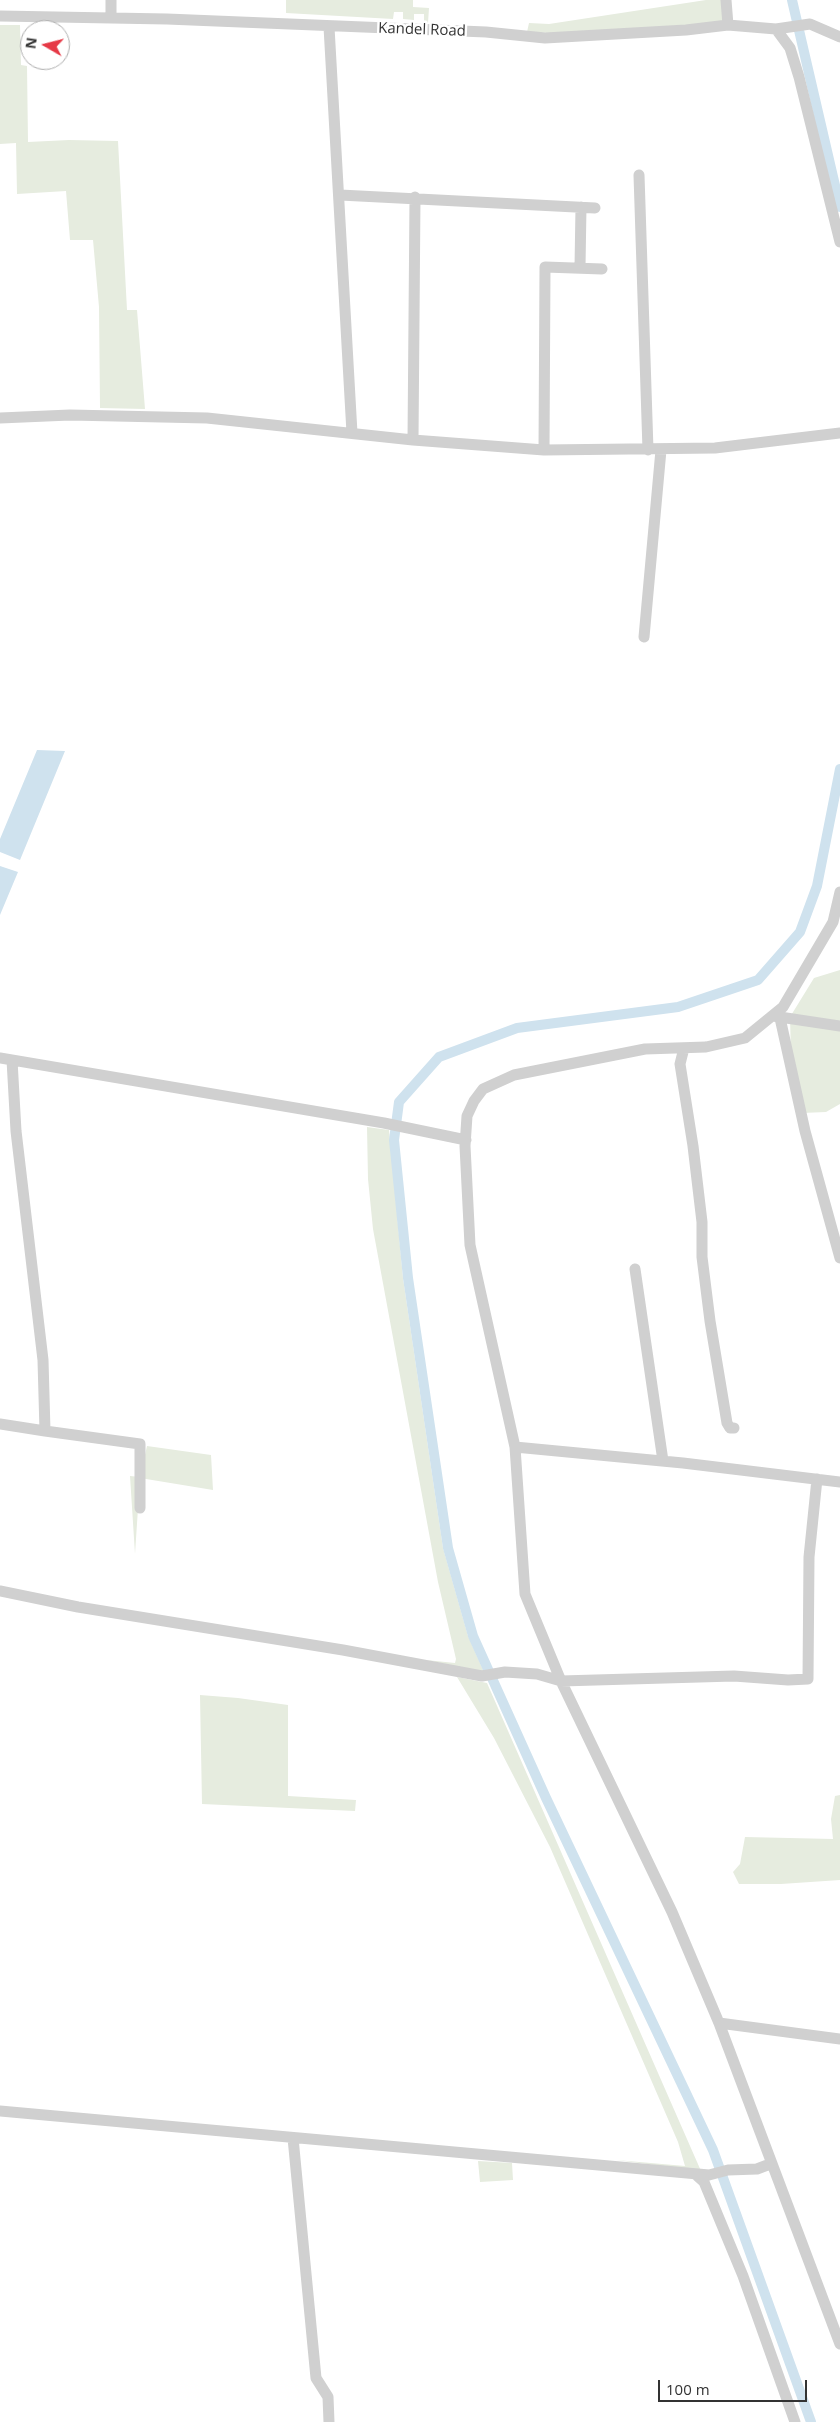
<!DOCTYPE html>
<html>
<head>
<meta charset="utf-8">
<style>
  body { margin:0 }
  #map { position:relative; width:840px; height:2422px; overflow:hidden; background:#fff; font-family:"Open Sans",sans-serif }
  canvas { display:block }
  .north { position:absolute; left:20px; top:20px; width:50px; height:50px; box-sizing:border-box; background:#fff; border:1px solid #adadad; border-radius:50%; rotate:278deg; font-size:14px; font-weight:700; line-height:20px; text-align:center; color:#333 }
  .north::after { content:''; display:block; margin:auto; width:18px; height:22px; background:#e63946; clip-path:polygon(50% 0,100% 100%,50% 72%,0 100%) }
  .scale { position:absolute; left:658px; top:2380px; width:149px; height:22px; box-sizing:border-box; border:2px solid #333; border-top:0; padding-left:6px; font-size:15px; line-height:18px; white-space:nowrap; color:#333; -webkit-text-stroke:4px #fff; paint-order:stroke }
</style>
</head>
<body>
<div id="map">
<canvas width="840" height="2422"></canvas>
<div class="north">N</div>
<div class="scale">100 m</div>
</div>
<script>
const c = document.querySelector('canvas').getContext('2d');
c.lineJoin = 'round';
function fill(path, color) { c.fillStyle = color; c.fill(path, 'evenodd'); }
const poly = rows => new Path2D(rows.map(r => 'M' + r).join(''));
function stroke(path, color, width, dash) { c.strokeStyle = color; c.lineWidth = width; c.lineCap = dash ? 'butt' : 'round'; c.setLineDash(dash || []); c.stroke(path); }
function write(font, color, halo, rows, align = 'center') {
  c.font = font + ' "Open Sans",sans-serif'; c.lineWidth = 5; c.setLineDash([]); c.textBaseline = 'middle'; c.strokeStyle = halo; c.fillStyle = color; for (const [text, x, y, turn = 0] of rows) {
    c.save(); c.translate(x, y); c.rotate((+turn || 0) * Math.PI / 180); c.textAlign = isNaN(turn) ? turn : align; if (halo) c.strokeText(text, 0, 0); c.fillText(text, 0, 0); c.restore();
  }
}
fill(poly([
  [286,0,413,0,413,7,429,8,428,23,424,21,424,14,414,14,414,20,403,19,403,12,394,12,393,19,286,13],
  [706,0,724,0,731,28,575,34,527,32,529,23,549,24],
  [0,25,20,25,21,65,27,66,28,142,69,140,118,141,127,310,137,310,145,409,100,408,99,307,93,240,70,240,66,191,17,194,16,143,0,144],
  [840,970,840,1104,826,1112,802,1113,792,1092,790,1017,814,978],
  [367,1127,389,1130,403,1278,443,1548,468,1636,484,1672,426,1660,455,1663,456,1659,438,1582,373,1229,368,1179],
  [147,1446,211,1455,213,1490,140,1478,135,1554,130,1476,140,1477],
  [457,1677,487,1683,701,2171,616,2160,685,2166,678,2142,550,1847,494,1738],
  [200,1695,238,1698,288,1705,288,1796,356,1800,355,1811,202,1804],
  [840,1795,840,1880,781,1884,739,1884,733,1872,740,1864,745,1837,833,1839,831,1819,835,1796],
  [478,2161,512,2163,513,2180,480,2182]
]), '#e6ecdf');
fill(poly([
  [37,750,65,751,20,860,0,852,0,839],
  [0,866,18,872,0,915]
]), '#cfe2ee');
stroke(poly([
  [792,0,840,207],
  [811,2422,713,2150,546,1798,473,1636,448,1548,408,1278,394,1140,399,1102,439,1057,517,1028,678,1007,758,980,800,932,817,886,840,769]
]), '#cfe2ee', 10);
stroke(poly([
  [111,0,111,18],
  [726,0,728,25],
  [0,16,167,19,486,32,545,38,686,30,728,25,776,29,810,24,840,37],
  [329,27,352,433],
  [776,29,790,48,799,77,840,242],
  [639,175,648,450],
  [340,195,595,208],
  [580,267,581,207],
  [0,418,70,415,207,418,413,440,544,450,715,448,840,433],
  [413,440,415,197],
  [544,450,545,267,602,269],
  [644,637,661,450],
  [840,892,833,922,783,1007,745,1038,706,1047,645,1049,514,1075,483,1089,474,1101,467,1116,465,1146,470,1245,515,1447,683,1463,840,1482],
  [773,1016,840,1026],
  [780,1018,805,1131,840,1258],
  [684,1048,680,1064,693,1146,702,1222,702,1257,710,1321,727,1423,730,1428,734,1428],
  [0,1058,384,1123,466,1140],
  [12,1060,16,1131,43,1360,45,1431,140,1444,140,1508],
  [635,1269,663,1461],
  [0,1424,45,1431],
  [515,1447,525,1594,561,1681,672,1912,719,2023,840,2344],
  [0,1591,78,1607,343,1650,482,1676,505,1672,537,1674,561,1681,734,1676,788,1680,808,1679,809,1557,817,1479],
  [719,2023,840,2039],
  [0,2111,709,2175,728,2170,757,2169,770,2164],
  [293,2138,316,2378,328,2397,329,2422],
  [695,2174,704,2182,743,2276,795,2422]
]), '#d0d0d0', 11);
write('15px', '#333', '#fff', [
  ["Kandel Road",422,30,2]
]);
</script>
</body>
</html>
